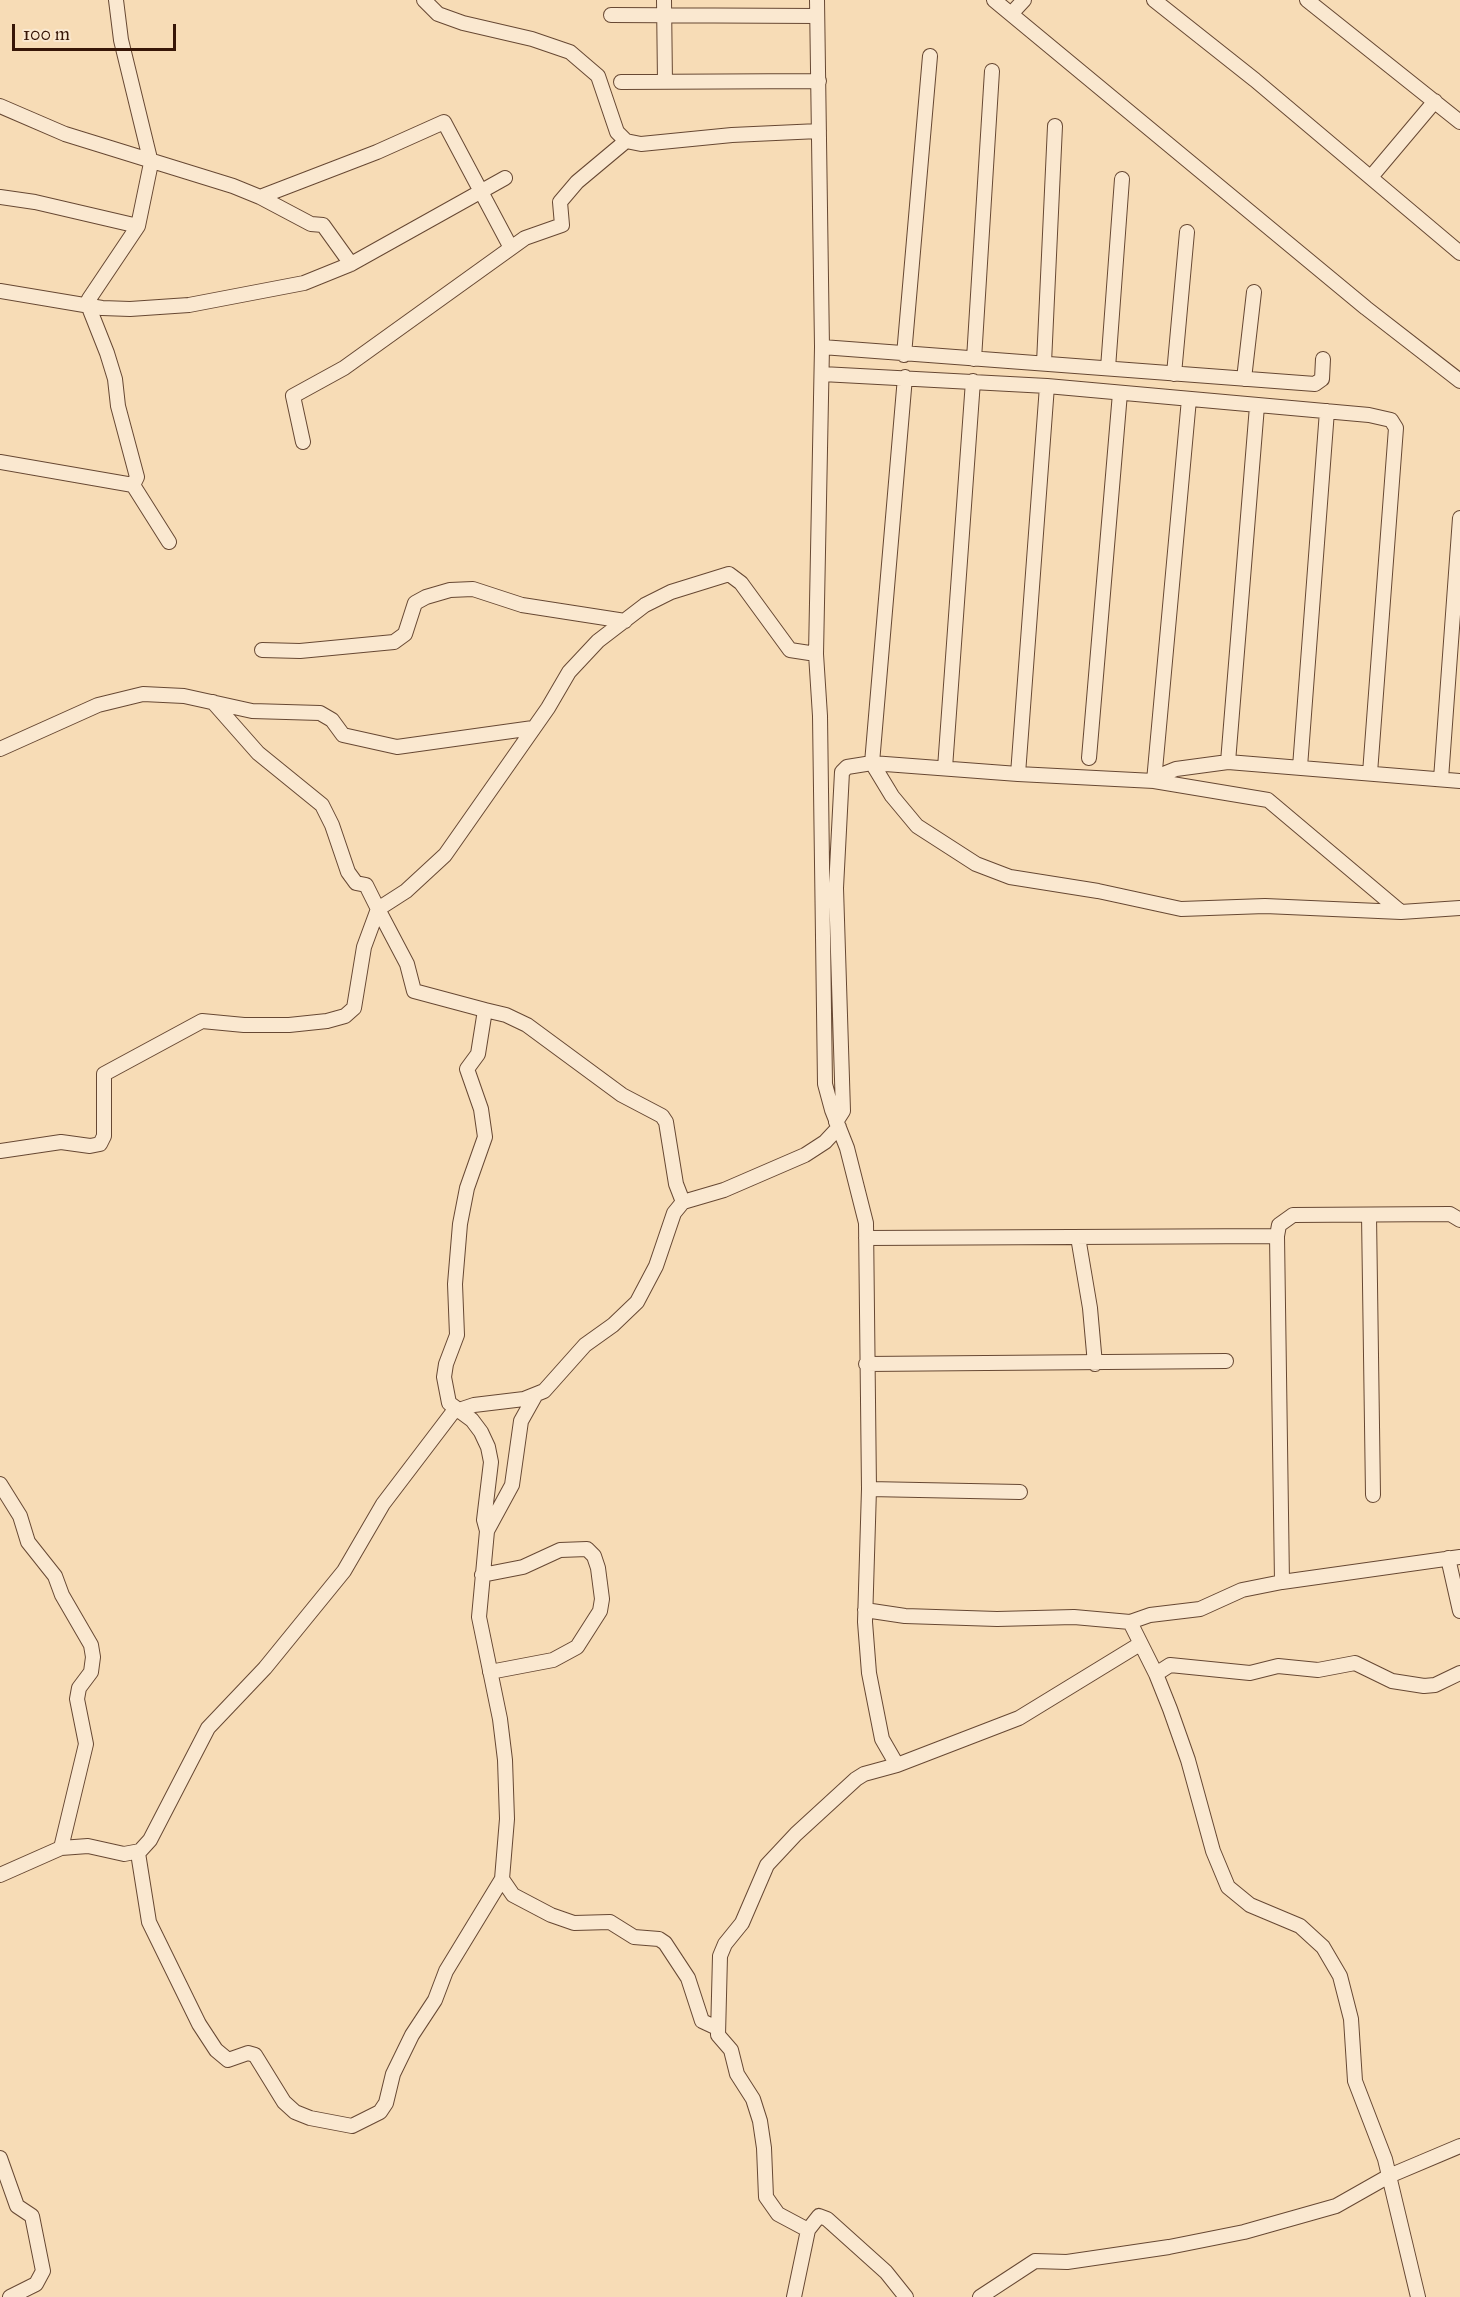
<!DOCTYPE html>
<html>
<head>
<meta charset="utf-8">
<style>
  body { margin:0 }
  #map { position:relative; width:1460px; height:2297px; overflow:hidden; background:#f7dcb6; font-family:"IM FELL Great Primer",serif }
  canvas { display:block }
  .scale { position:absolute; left:12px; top:24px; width:164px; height:27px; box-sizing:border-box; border:3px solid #371607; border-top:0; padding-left:8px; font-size:18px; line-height:21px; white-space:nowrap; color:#371607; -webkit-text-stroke:4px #fae8d0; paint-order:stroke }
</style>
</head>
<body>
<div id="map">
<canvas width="1460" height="2297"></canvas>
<div class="scale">100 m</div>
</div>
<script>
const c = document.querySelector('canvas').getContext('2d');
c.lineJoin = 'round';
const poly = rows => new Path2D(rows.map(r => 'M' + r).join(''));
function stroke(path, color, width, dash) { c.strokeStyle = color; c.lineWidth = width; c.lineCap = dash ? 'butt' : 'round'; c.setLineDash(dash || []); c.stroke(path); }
const street = poly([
  [116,0,121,40,151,163,138,226,89,299,88,305,107,353,115,379,118,406,137,477,133,485],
  [424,0,438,14,463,23,532,39,570,52,598,76,617,132,626,141,641,144,732,135,819,131],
  [664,0,665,82],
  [817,0,822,347,816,654,820,716,825,1084,832,1110,847,1148,866,1223,869,1489,865,1622,869,1673,882,1739,897,1765,1019,1718,1140,1644],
  [994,0,1366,308,1460,381],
  [1154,0,1255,80,1460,253],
  [1307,0,1460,122],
  [1011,14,1024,0],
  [611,15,817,16],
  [621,82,819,81],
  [0,106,65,134,233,186,260,197,311,224,323,225,351,264],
  [1371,177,1435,101],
  [0,197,35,202,138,226],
  [260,197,377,152,444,122,511,248],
  [0,291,102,308,130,309,189,305,304,283,351,264,505,178],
  [822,347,1315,384,1322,379,1323,359],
  [904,355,930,56],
  [974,359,992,71],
  [1044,363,1055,126],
  [1108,368,1122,179],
  [822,374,1047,386,1369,415,1391,420,1396,428,1370,773],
  [1174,374,1187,232],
  [905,377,872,763,892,796,917,826,976,864,1010,877,1098,891,1181,909,1265,906,1401,912,1460,908],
  [1244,379,1254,292],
  [303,442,293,396,344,368,525,238,562,225,560,202,577,182,626,141],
  [0,462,133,485,169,542],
  [262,650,300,651,394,642,405,634,415,603,426,597,450,590,473,589,522,605,625,621],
  [0,749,98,705,143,694,184,696,252,711,320,713,332,720,343,735,397,747,533,728],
  [1089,758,1120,393],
  [1228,762,1257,406],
  [1300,767,1327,411],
  [945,768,973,381],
  [1018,774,1047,386],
  [1441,779,1460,518],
  [1154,781,1189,399],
  [1158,781,1166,773,1176,769,1228,762,1460,781],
  [485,1010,506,1015,527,1025,622,1095,662,1116,666,1122,676,1184,683,1202],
  [836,1122,843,1111,836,888,842,772,847,767,872,763,1018,774,1154,781,1268,800,1401,912],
  [0,1151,61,1142,90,1146,100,1144,104,1136,104,1074,202,1021,244,1025,289,1025,327,1021,345,1016,354,1008,364,947,378,909,366,885,356,883,348,872,332,825,322,805,258,753,213,702],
  [1369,1215,1373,1495],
  [1078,1237,1090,1308,1095,1364],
  [866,1238,1277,1236],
  [866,1364,1226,1361],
  [0,1484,20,1516,28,1542,55,1576,62,1595,91,1645,93,1657,91,1672,79,1688,77,1699,86,1744,61,1848],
  [869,1489,1020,1492],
  [487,1531,484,1520,491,1462,488,1447,481,1432,472,1420,449,1403,444,1377,446,1364,457,1335,455,1284,460,1224,467,1188,485,1137,481,1109,467,1069,478,1054,485,1010,414,991,407,964,378,909,406,891,445,855,548,708,569,672,598,641,645,605,671,592,729,574,741,583,790,650,816,654],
  [1448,1558,1460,1611],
  [482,1575,523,1567,560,1550,587,1549,594,1556,598,1568,602,1599,600,1611,577,1647,553,1660,490,1672],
  [1282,1582,1277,1236,1279,1225,1293,1215,1450,1214,1460,1220],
  [865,1610,905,1616,997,1619,1074,1617,1130,1622,1156,1674,1170,1709,1188,1760,1213,1851,1228,1887,1250,1905,1300,1926,1323,1947,1340,1976,1351,2019,1355,2081,1385,2159,1418,2297],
  [1130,1622,1150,1615,1200,1609,1242,1590,1282,1582,1460,1557],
  [1156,1674,1170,1665,1250,1673,1278,1666,1318,1670,1355,1663,1392,1681,1424,1686,1435,1685,1460,1673],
  [138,1853,149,1922,199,2024,216,2050,228,2060,248,2053,255,2055,284,2102,295,2112,310,2118,352,2126,380,2112,386,2103,393,2074,412,2035,435,2000,446,1971,502,1879,507,1819,505,1760,500,1719,479,1617,487,1531,512,1485,521,1421,535,1396],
  [0,1875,61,1848,88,1846,124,1854,140,1851,150,1840,208,1728,265,1668,344,1571,383,1504,453,1412,474,1405,524,1399,544,1391,585,1345,613,1325,637,1302,656,1266,674,1213,683,1202,724,1190,805,1155,825,1142,839,1127],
  [502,1879,513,1895,551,1915,574,1923,610,1922,634,1937,659,1939,665,1943,688,1978,702,2021,717,2028],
  [0,2158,17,2206,32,2216,43,2271,36,2284,10,2297],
  [808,2230,819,2216,827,2219,886,2272,906,2297],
  [794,2297,808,2230,778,2214,766,2197,764,2148,760,2121,753,2099,737,2074,731,2050,718,2035,720,1956,725,1944,742,1923,767,1865,796,1834,856,1779,864,1774,897,1765],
  [980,2297,1035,2261,1067,2262,1169,2247,1244,2232,1336,2206,1389,2176,1460,2146]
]);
stroke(street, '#674833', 16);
stroke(street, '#fae8d0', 14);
</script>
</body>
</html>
